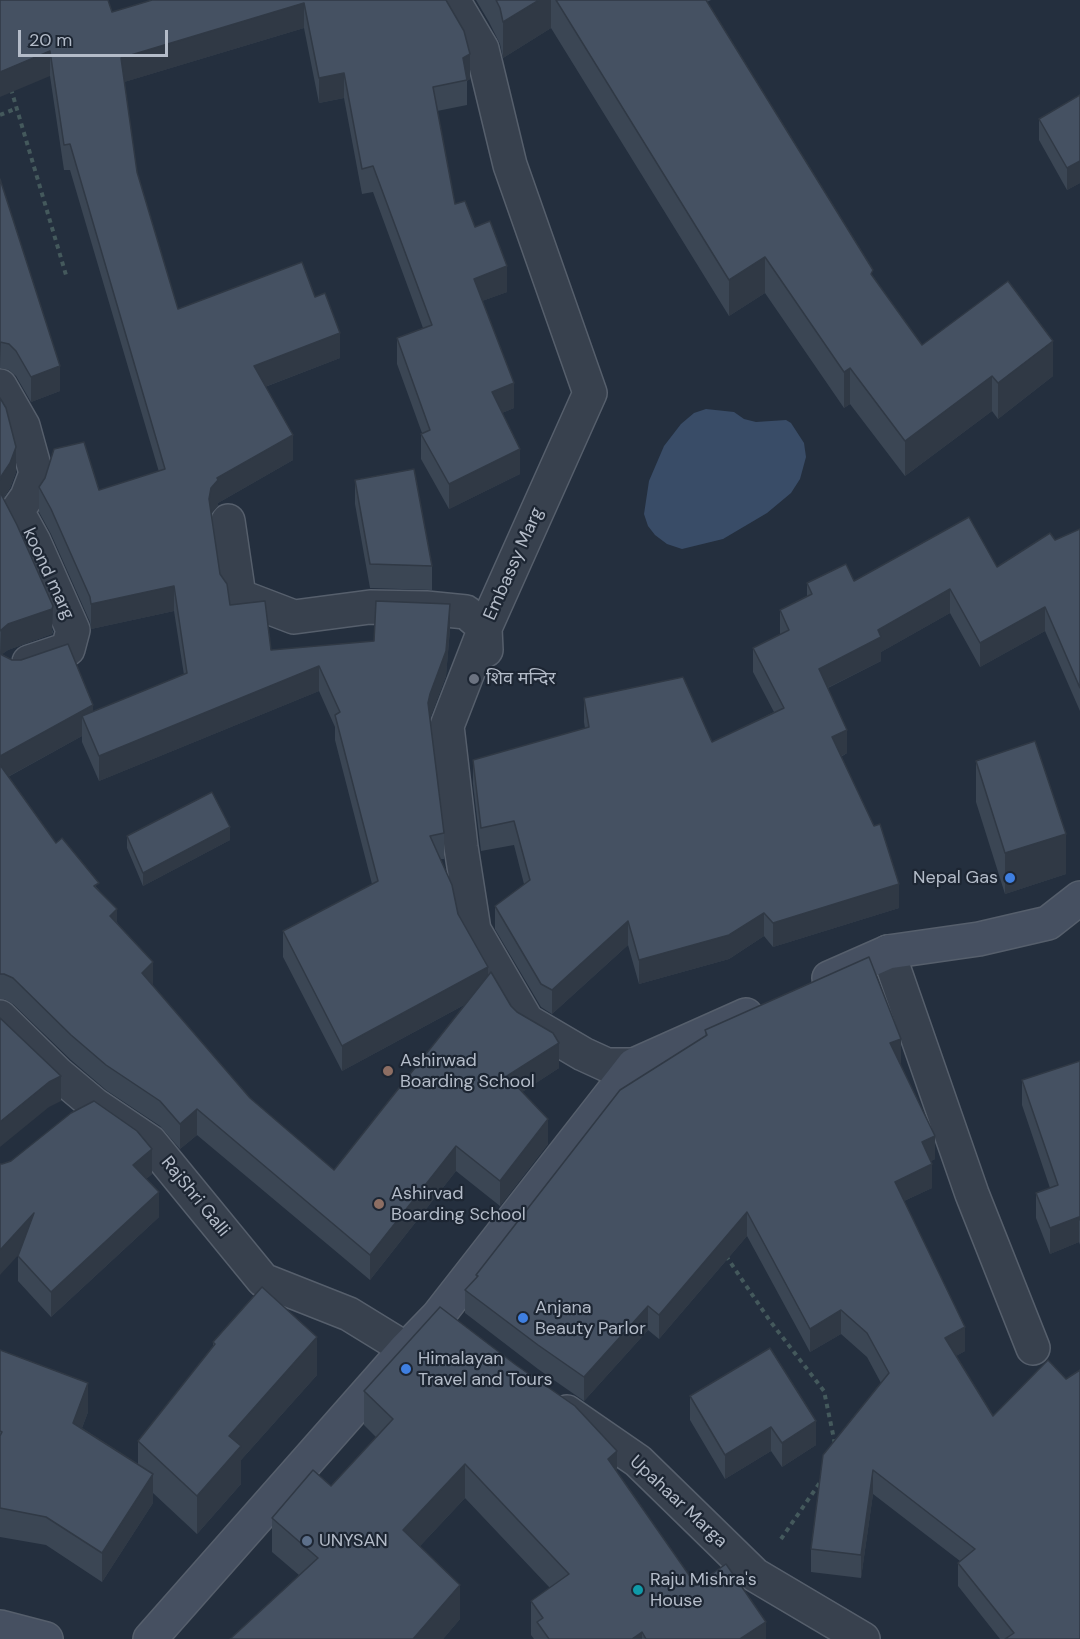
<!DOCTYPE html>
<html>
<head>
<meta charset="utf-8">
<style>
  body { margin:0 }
  #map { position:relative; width:1080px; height:1639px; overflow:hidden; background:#242f3e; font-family:"DM Sans",sans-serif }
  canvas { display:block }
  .scale { position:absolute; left:18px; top:30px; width:150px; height:27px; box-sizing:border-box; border:3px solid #b4bcc9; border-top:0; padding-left:8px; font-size:18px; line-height:21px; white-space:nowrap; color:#b4bcc9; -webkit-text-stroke:4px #1d2633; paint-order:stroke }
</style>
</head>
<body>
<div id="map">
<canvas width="1080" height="1639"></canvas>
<div class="scale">20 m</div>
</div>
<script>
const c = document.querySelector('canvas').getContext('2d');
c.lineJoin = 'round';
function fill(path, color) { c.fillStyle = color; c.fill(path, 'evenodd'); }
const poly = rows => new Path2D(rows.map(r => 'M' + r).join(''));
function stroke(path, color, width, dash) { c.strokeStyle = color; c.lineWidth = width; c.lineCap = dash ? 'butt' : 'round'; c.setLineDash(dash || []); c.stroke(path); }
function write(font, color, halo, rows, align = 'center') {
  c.font = font + ' "DM Sans","Noto Sans Devanagari",sans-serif'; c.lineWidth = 4.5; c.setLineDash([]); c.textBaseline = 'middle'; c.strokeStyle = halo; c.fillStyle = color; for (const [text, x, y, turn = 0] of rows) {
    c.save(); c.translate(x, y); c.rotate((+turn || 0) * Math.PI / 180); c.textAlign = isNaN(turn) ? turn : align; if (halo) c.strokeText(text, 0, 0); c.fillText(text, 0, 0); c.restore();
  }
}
fill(poly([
  [706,409,734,412,744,419,756,422,786,420,791,423,804,443,806,457,800,479,791,493,767,513,723,539,682,549,667,544,655,535,648,526,644,514,649,481,664,446,681,424,694,413]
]), '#394c67');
const street = poly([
  [453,0,482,49,510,165,590,393,485,628,447,726,461,847,474,930,527,1021,583,1054,607,1065,634,1065],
  [0,386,23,426,36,473,27,497,17,511,34,542,73,630,68,649,29,662],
  [228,521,239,596,294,617,370,607,426,608,466,612,485,628,486,650],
  [888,952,972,1194,1033,1348],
  [0,1017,58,1074,95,1105,150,1142,263,1280,349,1314,406,1349],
  [567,1412,638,1461,755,1575,863,1639]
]);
const secondary = poly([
  [829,978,888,952,979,939,1048,923,1080,898],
  [0,1627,46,1639],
  [150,1639,406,1349,438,1316,634,1065,746,1015]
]);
stroke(street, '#565f6c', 36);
stroke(secondary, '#565f6c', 36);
stroke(poly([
  [11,89,66,275],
  [0,115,17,108],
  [726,1256,770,1321,824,1391,835,1444],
  [781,1539,821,1481]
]), '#44595c', 4, [4.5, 4.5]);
stroke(street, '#38414e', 33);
stroke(secondary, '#465061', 33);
fill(poly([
  [0,0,112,12,446,0,470,79,467,81,467,105,437,111,455,204,475,227,507,292,482,301,514,408,502,413,520,474,449,509,421,459,421,434,422,433,397,364,397,338,423,328,373,192,362,194,344,98,319,103,304,28,124,82,137,172,178,309,315,297,340,358,265,387,293,460,218,503,218,506,212,513,220,574,230,605,271,650,374,641,450,629,446,676,430,718,444,833,444,859,440,859,458,914,488,976,559,1068,522,1092,548,1144,500,1206,456,1171,370,1280,197,1135,180,1149,160,1126,106,1090,71,1060,13,1004,4,999,0,999,0,398,16,472,10,488,3,499,53,632,52,634,8,650,2,654,93,712,184,675,174,611,91,629,90,622,51,534,39,512,39,487,99,490,159,472,70,170,64,170,50,76],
  [319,691,335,727,335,740,372,884,283,931,283,957,342,1071,466,1004,334,1170,250,1098,153,986,99,890,56,843,8,777,82,736,82,742,99,781],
  [476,0,711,0,707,2,873,277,922,345,1053,376,998,419,992,411,905,476,850,404,844,408,765,293,729,316,551,28,503,58,500,44,489,22],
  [1080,95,1080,183,1067,190,1039,140,1039,119],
  [0,179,60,391,31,402,16,376,9,370,0,368],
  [355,480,432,566,432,590,370,588,355,504],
  [1080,529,1080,711,1045,631,980,667,950,613,881,652,881,661,828,688,847,753,841,757,899,908,773,947,764,936,729,959,639,984,628,945,552,1014,541,1007,495,929,495,906,524,884,514,845,481,851,473,784,473,760,585,728,584,722,584,698,712,742,774,712,753,672,753,648,780,634,780,610,807,596,807,583,854,581,997,567],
  [976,761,1066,874,1005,894,976,802],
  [127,836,230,840,143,886,127,848],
  [705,1030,901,1063,900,1063,935,1159,931,1161,932,1188,904,1201,965,1351,956,1356,1080,1639,1000,1639,958,1586,958,1563,960,1561,873,1494,861,1578,811,1572,811,1549,881,1383,867,1357,841,1334,810,1352,747,1236,659,1339,648,1330,584,1401,538,1369,465,1313,465,1290,476,1279,476,1275,705,1036],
  [1080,1061,1080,1245,1079,1242,1050,1254,1036,1218,1036,1193,1050,1188,1022,1105,1022,1080],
  [0,1164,152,1174,146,1179,159,1217,51,1317,18,1281,18,1256],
  [213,1342,317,1375,241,1460,241,1484,197,1534,153,1493,153,1503,102,1582,46,1545,0,1537,0,1350,88,1412,82,1428,138,1464,138,1441,213,1347],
  [364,1391,617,1472,696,1585,766,1639,534,1639,531,1635,531,1601,550,1588,465,1498,420,1546,460,1619,443,1639,230,1639,299,1575,272,1552,272,1518,331,1486,376,1437,364,1425],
  [690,1396,816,1445,782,1467,771,1451,725,1479,690,1420]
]), '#3b4654');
fill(poly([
  [539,0,551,0,551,28,503,58,503,22],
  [304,3,304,28,121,83,121,58],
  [50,51,50,76,0,97,0,72],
  [470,54,470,79,467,81,463,58],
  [344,73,344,98,319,103,319,78],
  [1080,161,1080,183,1067,190,1067,168],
  [765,257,765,293,729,316,729,280],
  [507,266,507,292,474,304,474,279],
  [340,333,340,358,254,391,254,366],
  [1053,341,1053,376,998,419,998,383],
  [0,342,1,342,0,368],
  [60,366,60,391,31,402,31,377],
  [850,368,850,404,844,408,844,372],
  [992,376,992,411,905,476,905,441],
  [514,383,514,408,492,417,492,392],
  [293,435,293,460,218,503,218,506,211,514,209,499,211,488,217,478],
  [16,447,16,472,10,488,2,500,0,505,0,480],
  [520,449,520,474,449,509,449,484],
  [174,586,174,611,91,629,91,604],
  [950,589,950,613,881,652,881,661,819,692,819,669,878,630],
  [450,604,450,629,446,676,430,719,428,703],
  [53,606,52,634,8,650,0,656,1,630,8,624],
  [1045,607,1045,631,980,667,980,643],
  [319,666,319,691,99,781,99,756],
  [93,705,93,730,82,716,82,736,0,781,0,756],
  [847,730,847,753,832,761,832,737],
  [230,827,230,840,143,886,143,873],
  [1066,834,1066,874,1005,894,1005,853],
  [899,884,899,908,773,947,773,923],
  [117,909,117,935,110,916],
  [764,913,764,936,729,959,639,984,639,960],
  [628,921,628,945,552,1014,552,990],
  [153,962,153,987,142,973],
  [488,967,488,992,342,1071,342,1046],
  [901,1039,901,1063,890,1067,890,1043],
  [559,1043,559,1068,507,1102,507,1076],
  [61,1076,61,1101,49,1107,0,1147,0,1122,49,1082],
  [197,1109,197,1135,180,1149,180,1124],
  [548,1119,548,1144,500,1206,500,1181],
  [935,1136,935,1159,922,1166,922,1142],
  [456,1146,456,1171,370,1280,370,1255],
  [152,1149,152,1174,133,1190,133,1165],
  [932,1164,932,1188,895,1205,895,1182],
  [159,1192,159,1217,51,1317,51,1292],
  [747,1212,747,1236,659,1339,659,1315],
  [34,1213,34,1238,0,1275,0,1250],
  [1079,1217,1079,1242,1050,1254,1050,1228],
  [648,1306,648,1330,584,1401,584,1377],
  [841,1310,841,1334,810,1352,810,1329],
  [965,1327,965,1351,945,1362,945,1338],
  [317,1337,317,1375,241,1460,241,1484,197,1534,197,1496,229,1436],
  [88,1383,88,1412,73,1451,73,1423],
  [816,1421,816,1445,782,1467,782,1443],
  [771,1427,771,1451,725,1479,725,1455],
  [617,1451,617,1484,608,1459],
  [465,1464,465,1498,403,1564,403,1530],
  [873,1470,873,1494,861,1578,861,1555],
  [153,1474,153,1503,102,1582,102,1553],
  [460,1585,460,1619,443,1639,413,1639],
  [766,1622,766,1639,740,1639],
  [642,1632,642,1639,632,1639]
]), '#303945');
const building = poly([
  [0,0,108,0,112,12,152,0,446,0,464,31,470,54,463,58,467,80,433,87,455,204,465,201,475,227,490,221,507,266,474,279,514,383,492,392,520,449,449,484,421,434,430,430,397,338,432,325,373,166,362,169,344,73,319,78,304,3,121,58,137,172,178,309,302,262,315,297,325,293,340,333,254,366,293,435,217,478,218,480,211,488,209,499,220,574,227,584,230,605,265,601,271,650,374,641,376,601,450,604,446,651,430,694,428,703,444,833,430,836,452,885,458,914,488,967,342,1046,283,931,378,881,335,715,340,712,319,666,99,756,82,716,187,673,174,586,91,604,90,597,51,509,39,487,45,478,54,449,84,442,99,490,165,469,70,144,64,145,50,51,0,72,0,0],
  [496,0,539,0,503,22,500,8,496,0],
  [556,0,706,0,873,270,871,274,922,345,1008,281,1053,341,998,383,992,376,905,441,850,368,844,372,765,257,729,280,556,0],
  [1080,95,1080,161,1067,168,1039,119,1080,95],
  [0,179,60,366,31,377,16,351,9,344,0,342,0,179],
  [0,398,6,408,16,447,10,463,2,475,0,480,0,398],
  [414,469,432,566,370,564,355,480,414,469],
  [0,492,17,525,53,606,52,609,8,624,0,631,0,492],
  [969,517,997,567,1050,533,1055,540,1080,529,1080,688,1045,607,980,643,950,589,878,630,881,637,819,669,847,730,832,737,874,826,880,824,899,884,773,923,764,913,729,935,639,960,628,921,552,990,541,984,495,906,530,880,514,821,481,828,473,760,589,727,584,698,683,677,712,742,784,708,753,648,789,630,780,610,812,594,807,583,846,564,854,581,969,517],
  [68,644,93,705,0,756,0,652,2,655,12,660,21,660,68,644],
  [1035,741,1066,834,1005,853,976,761,1035,741],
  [0,765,56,843,62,838,99,883,94,886,117,909,110,916,153,962,142,973,250,1098,334,1170,491,972,511,1006,517,1012,553,1033,559,1043,507,1076,548,1119,500,1181,456,1146,370,1255,197,1109,180,1124,160,1101,106,1065,71,1035,13,978,4,974,0,974,0,765],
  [212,792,230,827,143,873,127,836,212,792],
  [869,957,901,1039,890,1043,935,1136,922,1142,932,1164,895,1182,965,1327,945,1338,993,1416,1048,1360,1066,1379,1080,1370,1080,1639,1005,1639,1014,1633,958,1563,975,1549,873,1470,861,1555,811,1549,823,1455,889,1373,867,1333,841,1310,810,1329,747,1212,659,1315,648,1306,584,1377,538,1345,465,1290,478,1276,476,1275,620,1090,707,1035,705,1030,869,957],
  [0,1018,61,1076,49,1082,0,1122,0,1018],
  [1080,1061,1080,1220,1079,1217,1050,1228,1036,1193,1058,1185,1022,1080,1080,1061],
  [94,1101,137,1131,152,1149,133,1165,159,1192,51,1292,18,1256,34,1213,0,1250,0,1164,2,1164,11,1161,71,1113,94,1101],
  [262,1287,317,1337,229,1436,241,1446,197,1496,138,1441,215,1344,213,1342,262,1287],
  [440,1307,516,1365,575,1406,617,1451,608,1459,696,1585,726,1564,766,1622,740,1639,646,1639,642,1632,632,1639,549,1639,537,1622,543,1618,531,1601,569,1574,465,1464,403,1530,460,1585,413,1639,230,1639,318,1558,272,1518,313,1470,331,1486,393,1419,364,1391,440,1307],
  [770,1348,816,1421,782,1443,771,1427,725,1455,690,1396,770,1348],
  [0,1350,88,1383,73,1423,153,1474,102,1553,46,1517,0,1508,0,1436,2,1432,0,1431,0,1350]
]);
fill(building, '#455162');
stroke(building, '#303945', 1.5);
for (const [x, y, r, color] of [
  [474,679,6,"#6b7280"],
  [1010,878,6,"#3f7fe0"],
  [388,1071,6,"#8d6e63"],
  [379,1204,6,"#8d6e63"],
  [523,1318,6,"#3f7fe0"],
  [406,1369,6,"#3f7fe0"],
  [307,1541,6,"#5c6f8a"],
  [638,1590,6,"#0f9aa8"]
]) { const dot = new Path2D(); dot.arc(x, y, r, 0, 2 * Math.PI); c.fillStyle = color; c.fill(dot); stroke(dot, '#1d2633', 2); }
write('18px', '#b4bcc9', '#1d2633', [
  ["Embassy Marg",514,564,-66],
  ["koond marg",48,574,65],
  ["RajShri Galli",195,1197,51],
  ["Upahaar Marga",678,1502,43]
]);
write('18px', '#b4bcc9', '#1d2633', [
  ["शिव मन्दिर",486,679],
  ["Nepal Gas",998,878,"right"],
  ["Ashirwad",400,1061],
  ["Boarding School",400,1082],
  ["Ashirvad",391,1194],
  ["Boarding School",391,1215],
  ["Anjana",535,1308],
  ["Beauty Parlor",535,1329],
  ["Himalayan",418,1359],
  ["Travel and Tours",418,1380],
  ["UNYSAN",319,1541],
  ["Raju Mishra's",650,1580],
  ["House",650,1601]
], 'left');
</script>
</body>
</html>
